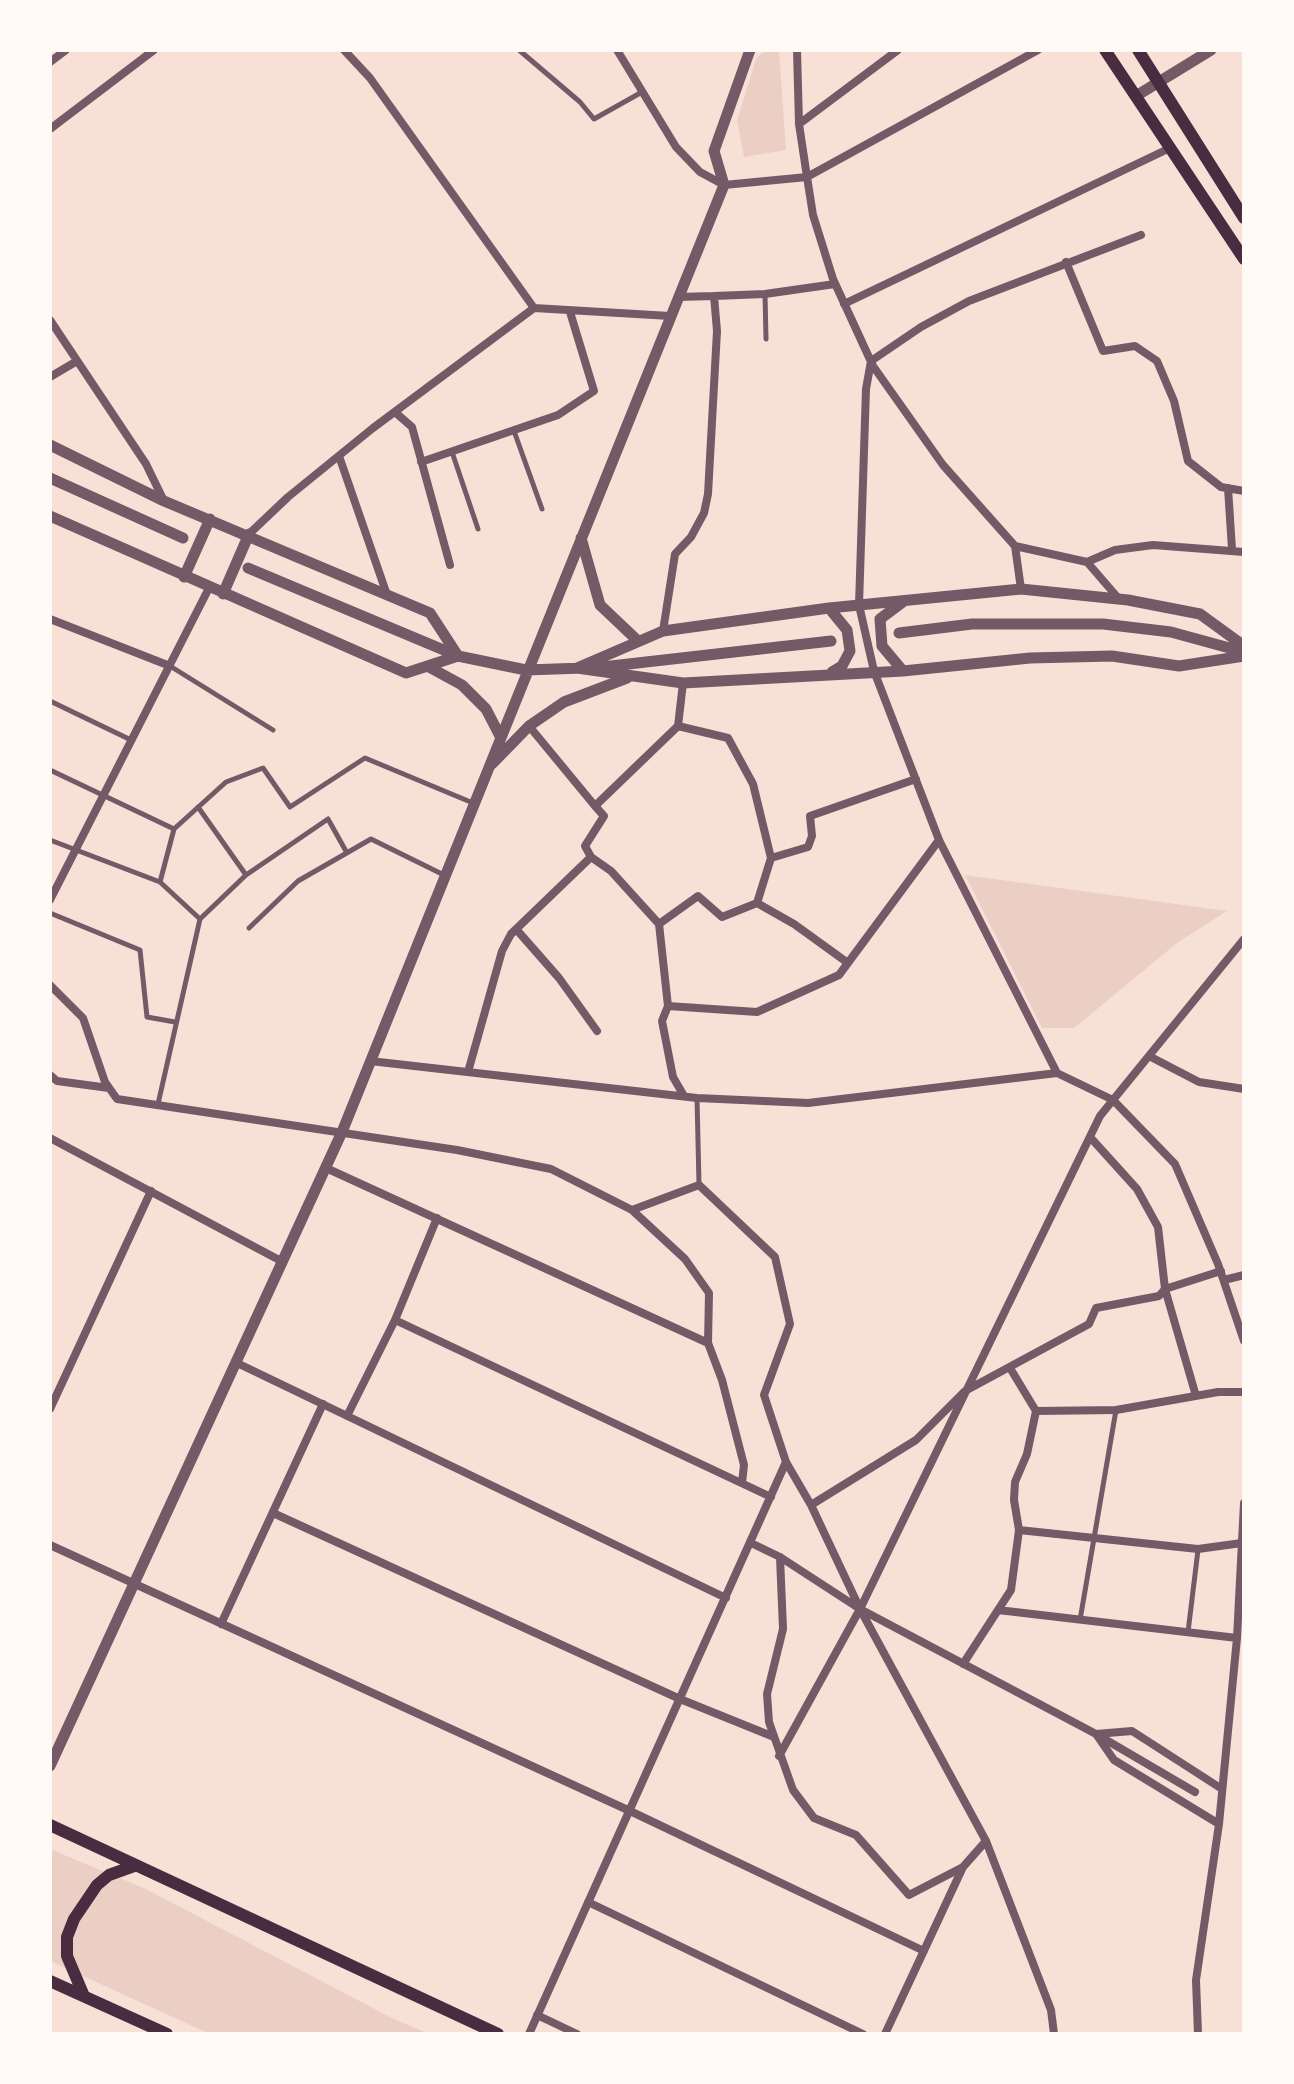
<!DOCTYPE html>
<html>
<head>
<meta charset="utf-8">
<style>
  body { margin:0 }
  #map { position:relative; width:1294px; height:2084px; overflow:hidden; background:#f7e1d7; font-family:Figtree,sans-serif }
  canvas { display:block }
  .frame { position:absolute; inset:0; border:52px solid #fffaf5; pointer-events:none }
</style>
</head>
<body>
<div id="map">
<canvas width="1294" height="2084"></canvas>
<div class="frame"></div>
</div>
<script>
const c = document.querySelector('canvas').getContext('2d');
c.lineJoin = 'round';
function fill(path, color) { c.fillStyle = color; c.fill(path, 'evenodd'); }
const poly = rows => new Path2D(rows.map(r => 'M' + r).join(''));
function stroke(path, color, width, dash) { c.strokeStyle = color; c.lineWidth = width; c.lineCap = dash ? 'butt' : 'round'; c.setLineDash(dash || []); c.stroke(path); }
fill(poly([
  [765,50,779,50,786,150,744,157,737,121,756,59],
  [965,875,1227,911,1177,943,1074,1028,1042,1028],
  [50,1849,146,1889,390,2017,429,2034,210,2034,50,1961]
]), '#ebcfc5');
stroke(poly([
  [519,50,580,102,594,119,642,92],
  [765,294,766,339],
  [514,431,542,509],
  [452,452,478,529],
  [170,666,273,730],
  [50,701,131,740],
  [50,770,174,829],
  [198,807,246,875],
  [50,840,160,882,200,919],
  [160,882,174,829,226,782,263,768,290,807,365,758,473,803],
  [50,913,140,950,147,1017,175,1022],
  [200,919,246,875,328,819,347,853],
  [249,928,298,881,371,839,444,875],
  [697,1098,699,1184],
  [158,1104,200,919],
  [1080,1620,1116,1410],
  [1188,1632,1198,1550]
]), '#755966', 5);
stroke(poly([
  [344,50,370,78,534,308],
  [617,50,676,147,700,172,724,185,807,177,1038,50],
  [797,50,799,124,807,177,813,215,833,279,873,366,943,465,1015,546,1021,589],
  [50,62,66,50],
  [799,124,898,50],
  [50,129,154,50],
  [1141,235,969,301,921,327,871,361,866,389,859,605,874,671,939,840,1057,1073,1113,1100,1175,1164,1218,1264,1244,1341],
  [1066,262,1103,351,1135,346,1157,361,1174,401,1188,461,1221,487,1244,491],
  [714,296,765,294,835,284],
  [844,304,1170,148],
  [50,320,146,464,164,501],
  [50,377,77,361],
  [396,413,412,427,450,565],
  [339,456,386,592],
  [421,462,558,415,594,391,570,312],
  [1228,488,1232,549],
  [249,534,288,497,373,428,534,308,670,316],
  [1015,546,1087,562,1119,599],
  [1087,562,1115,550,1153,545,1244,552],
  [50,619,170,666],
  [663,631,675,554,691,537,704,513,708,494,717,331,714,296,678,297],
  [529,726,595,806],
  [678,726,683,683],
  [591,857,611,871,659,924,668,1006,662,1021,673,1077,684,1096],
  [50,900,209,588],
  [757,903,771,858,808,847,812,836,810,816,916,779],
  [659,924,698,896,722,917,757,903,794,924,848,963],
  [516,929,559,978,597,1031],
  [50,985,83,1018,105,1082,117,1099,457,1150,551,1169,632,1210,699,1185,775,1257,790,1324,764,1395,786,1462,811,1505,860,1609,986,1841,1051,2010,1054,2034],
  [668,1006,757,1012,839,975,939,840],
  [1149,1056,1199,1082,1244,1089],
  [370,1061,697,1098,808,1103,1057,1073],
  [468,1072,502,951,511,934,591,857,585,846,604,816,595,806,678,726,728,738,753,784,771,858],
  [50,1075,57,1081,109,1088],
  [1090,1137,1137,1189,1158,1227,1165,1289,1196,1396],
  [50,1138,283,1262],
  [326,1168,708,1343],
  [632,1210,685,1259,709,1293,708,1343,722,1380,744,1465,742,1483],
  [1224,1280,1244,1275],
  [395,1320,771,1497],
  [237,1363,726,1598],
  [1010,1368,1036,1411],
  [50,1409,151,1191],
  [347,1416,395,1320,437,1218],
  [811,1505,916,1440,965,1391,1089,1324,1096,1308,1159,1296,1165,1289,1221,1271],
  [273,1513,680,1699,774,1737],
  [1019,1530,1198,1549,1242,1543],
  [751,1543,780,1557,860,1609,1096,1734,1195,1792],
  [50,1545,630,1811,924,1951],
  [780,1557,783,1629,767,1694,769,1722,793,1790,814,1818,856,1835,909,1895,963,1867],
  [998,1610,1237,1638],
  [221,1624,323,1404],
  [963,1664,1011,1590,1019,1530,1014,1500,1015,1482,1027,1454,1036,1411,1116,1410,1218,1392,1244,1392],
  [779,1756,860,1609,1100,1116,1244,939],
  [1219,1824,1114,1760,1096,1734,1132,1731,1222,1789],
  [588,1902,863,2034],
  [537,2015,577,2034],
  [529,2034,786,1462],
  [885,2034,963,1867,986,1841],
  [1198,2034,1196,1980,1219,1824,1237,1638,1244,1503]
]), '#755966', 8);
stroke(poly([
  [1136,96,1211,50],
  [50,445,164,501,430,613,458,656,406,673,50,516],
  [50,478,183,538],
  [581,538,600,605,638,641],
  [248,568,458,656,526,670,584,668],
  [184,577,210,519],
  [223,594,249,534],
  [829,608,847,630,850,651,842,666,832,672],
  [899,633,972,624,1103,624,1171,632,1244,652],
  [429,667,462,685,486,709,500,736],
  [602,667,831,641],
  [577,668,663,631,829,608,1021,589,1128,600,1200,614,1244,646],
  [577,668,683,683,903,671,1030,658,1112,656,1179,666,1244,656],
  [903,671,882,646,880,619,904,601],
  [492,764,529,726,564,702,627,678],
  [50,1766,342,1132,724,185,714,151,750,50]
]), '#755966', 11);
stroke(poly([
  [1105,50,1244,259],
  [1138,50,1244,218],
  [50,1825,498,2034],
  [50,1981,167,2034],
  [84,1996,67,1956,67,1937,74,1919,97,1885,109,1875,134,1866]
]), '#4a2c40', 12);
</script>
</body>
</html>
